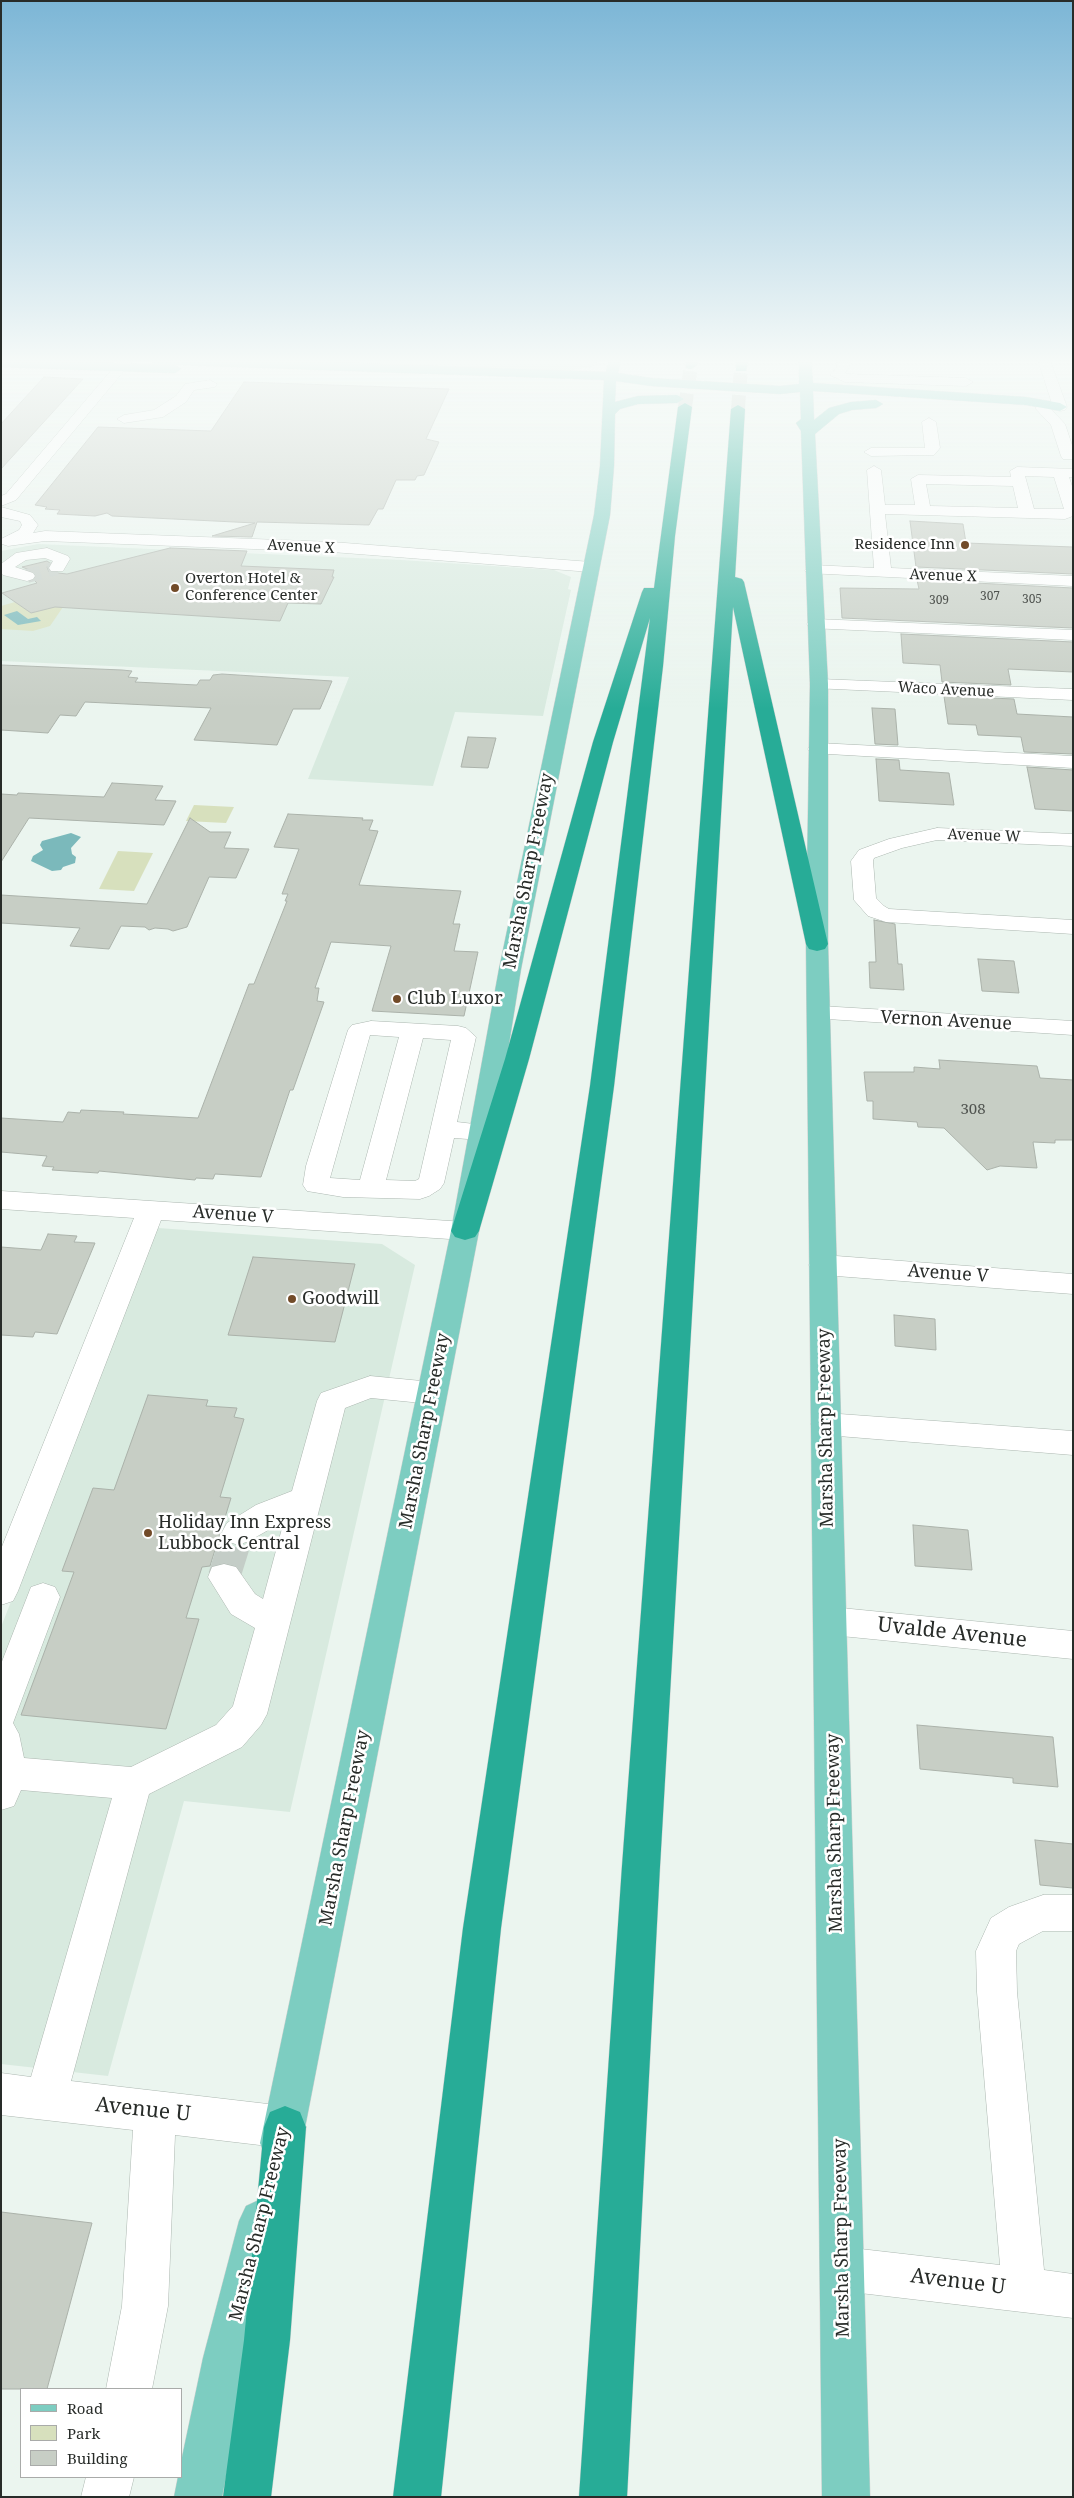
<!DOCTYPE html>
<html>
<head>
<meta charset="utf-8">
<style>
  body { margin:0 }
  #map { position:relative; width:1074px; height:2498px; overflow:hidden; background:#ebf5ef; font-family:"Noto Serif",serif }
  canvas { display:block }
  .frame { position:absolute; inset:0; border:2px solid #282c29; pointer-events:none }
  .legend { position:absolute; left:20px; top:2388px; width:162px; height:90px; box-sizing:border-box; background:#fff; border:1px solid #a9aba9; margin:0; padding:6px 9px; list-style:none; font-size:15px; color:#282c29 }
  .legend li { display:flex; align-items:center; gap:10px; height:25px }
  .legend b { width:25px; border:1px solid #a9aba9 }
</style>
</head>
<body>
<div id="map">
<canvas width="1074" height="2498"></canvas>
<div class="frame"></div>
<ul class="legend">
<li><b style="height:6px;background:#7dcdc1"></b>Road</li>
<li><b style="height:14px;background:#d7e0bd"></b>Park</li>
<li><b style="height:14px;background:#c7cec5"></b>Building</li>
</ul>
</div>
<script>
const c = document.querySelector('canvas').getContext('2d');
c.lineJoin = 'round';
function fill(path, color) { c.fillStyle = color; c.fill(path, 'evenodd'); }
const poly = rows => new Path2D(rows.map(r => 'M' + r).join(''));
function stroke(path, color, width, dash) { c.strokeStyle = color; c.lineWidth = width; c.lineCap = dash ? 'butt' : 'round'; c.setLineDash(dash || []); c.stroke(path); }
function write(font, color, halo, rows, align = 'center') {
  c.font = font + ' "Noto Serif",serif'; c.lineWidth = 5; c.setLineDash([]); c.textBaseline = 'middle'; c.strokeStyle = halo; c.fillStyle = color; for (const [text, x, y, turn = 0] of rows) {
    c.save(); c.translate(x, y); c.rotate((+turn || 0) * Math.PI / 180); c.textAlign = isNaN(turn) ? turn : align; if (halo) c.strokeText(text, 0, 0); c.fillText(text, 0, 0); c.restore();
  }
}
fill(poly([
  [284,360,599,360,592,367,569,371],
  [38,544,402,560,554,570,571,577,568,589,571,590,543,716,455,712,433,786,308,779,349,677,1,661,1,551],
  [158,1228,382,1244,415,1265,290,1812,184,1801,108,2076,1,2064,1,1627]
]), '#d8eadf');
fill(poly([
  [15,602,31,613,55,607,63,607,50,626,33,631,1,629,1,606],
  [194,805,234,807,226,823,186,821],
  [118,851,153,853,134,891,99,889]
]), '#d7e0bd');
fill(poly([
  [17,611,28,619,37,617,41,621,18,625,4,615],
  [71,833,81,837,71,848,72,854,76,857,75,863,63,867,61,870,52,871,31,861,33,856,43,850,40,845,42,841]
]), '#7bb9bb');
const building = poly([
  [44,377,83,379,1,469,1,424,44,377],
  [244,382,449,389,426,439,439,442,424,475,417,476,415,480,396,480,383,509,378,509,369,525,257,522,252,537,212,536,255,523,112,516,107,513,95,516,57,514,60,510,45,509,47,507,35,505,98,427,211,431,244,382],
  [910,521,963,524,966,543,1073,547,1073,574,916,567,910,521],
  [170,548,247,551,241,566,334,570,332,577,334,577,321,604,288,603,280,621,55,607,31,613,2,593,37,583,34,580,37,577,35,572,22,567,47,561,50,563,47,567,49,572,67,574,170,548],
  [917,580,1073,588,1073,628,842,618,840,588,919,589,917,580],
  [901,634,1073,642,1073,672,1008,669,1011,685,942,682,940,665,903,663,901,634],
  [1,665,122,670,132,671,128,677,138,678,135,682,197,685,200,680,210,680,213,675,222,674,332,681,320,709,293,709,277,745,194,740,211,708,85,702,76,716,60,715,48,733,1,730,1,665],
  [944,696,1014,699,1017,714,1073,717,1073,754,1024,752,1021,737,978,735,976,725,948,724,944,696],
  [872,708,895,709,898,745,875,744,872,708],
  [468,737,496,738,488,768,461,767,468,737],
  [876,759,899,760,900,770,949,773,954,805,879,801,876,759],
  [1027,767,1073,770,1073,811,1035,809,1027,767],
  [112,783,163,786,155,800,176,801,164,825,29,818,1,862,1,794,17,795,18,793,104,797,112,783],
  [288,814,363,818,362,820,373,820,369,830,378,831,359,885,461,891,453,924,460,924,454,951,478,952,464,1016,372,1011,391,946,331,942,315,988,319,988,317,1001,324,1002,293,1090,290,1090,261,1177,215,1174,213,1179,196,1178,195,1180,99,1171,98,1173,52,1170,54,1167,42,1166,47,1156,1,1152,1,1118,63,1122,68,1112,80,1113,81,1110,124,1112,123,1114,198,1118,249,984,254,984,287,901,285,901,288,894,282,894,299,849,274,847,288,814],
  [190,818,210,832,231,832,224,848,249,849,236,878,209,877,187,927,173,931,168,929,155,928,149,930,145,927,121,926,109,949,70,946,80,928,1,923,1,895,147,904,190,818],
  [874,920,895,924,898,964,902,964,904,990,870,988,869,962,876,962,874,920],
  [978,959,1014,961,1019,993,982,991,978,959],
  [939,1060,1037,1066,1040,1078,1073,1080,1073,1140,1055,1140,1055,1143,1033,1142,1037,1168,1000,1166,987,1170,944,1128,918,1127,917,1122,873,1119,873,1101,867,1101,864,1072,914,1072,914,1067,940,1069,939,1060],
  [48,1234,77,1236,74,1242,95,1243,57,1334,35,1332,33,1337,1,1335,1,1247,41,1250,48,1234],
  [253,1257,355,1264,335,1342,228,1335,253,1257],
  [894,1315,935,1319,936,1350,895,1346,894,1315],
  [148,1395,208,1400,206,1406,237,1408,234,1417,244,1419,220,1497,231,1498,210,1566,202,1567,186,1618,199,1619,166,1729,21,1715,74,1572,62,1571,93,1488,114,1490,148,1395],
  [913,1525,968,1530,972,1570,915,1566,913,1525],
  [917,1725,1053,1737,1058,1787,1013,1783,1013,1778,920,1769,917,1725],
  [1035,1840,1073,1844,1073,1888,1040,1885,1035,1840],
  [1,2212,92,2223,47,2389,1,2389,1,2212]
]);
fill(building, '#c7cec5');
stroke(building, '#abb2aa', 1);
stroke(poly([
  [27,576,57,568]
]), '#c4cdc7', 14, [14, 8]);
stroke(poly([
  [224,1577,238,1532]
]), '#c4cdc7', 32, [32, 16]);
stroke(poly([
  [685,407,691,365],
  [738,409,741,368]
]), '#c4cdc7', 14, [14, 8]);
const minor = poly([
  [120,360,133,360,16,500,1,506,1,496,6,494,120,360],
  [837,360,849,360,849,367,845,373,847,374,966,378,973,382,966,386,845,382,830,375,837,367,837,360],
  [1038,360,1050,360,1067,407,1065,410,1060,411,1053,407,1038,360],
  [210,380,217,384,215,387,194,390,186,402,163,417,124,423,117,419,124,415,154,410,176,396,185,384,210,380],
  [1042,404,1047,405,1065,424,1073,448,1073,459,1063,459,1061,456,1051,425,1035,408,1042,404],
  [929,418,936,422,940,448,934,455,871,456,864,452,871,448,925,448,922,422,929,418],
  [874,466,881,470,885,505,915,505,911,479,918,475,1011,477,1010,471,1017,467,1073,469,1073,477,1069,477,1073,489,1073,516,1065,519,885,514,891,568,1073,576,1073,586,807,573,805,570,813,565,874,568,867,470,874,466],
  [1025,476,1054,477,1064,509,1034,509,1025,476],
  [926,484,1013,486,1018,508,930,506,926,484],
  [1,507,30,515,38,525,33,533,45,531,332,542,591,562,599,567,591,572,332,552,45,541,8,546,2,544,1,539,19,530,22,525,20,521,1,517,1,507],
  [47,548,68,556,70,559,63,571,51,571,49,568,53,561,45,558,26,560,15,567,33,573,35,576,33,579,27,581,3,575,1,573,1,564,16,553,47,548],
  [816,619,1073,630,1073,640,810,628,807,624,810,620,816,619],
  [819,679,1073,689,1073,700,813,688,810,684,813,680,819,679],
  [818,743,1073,756,1073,768,811,753,808,749,811,745,818,743],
  [937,828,1073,834,1073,846,937,840,902,848,874,858,873,861,876,898,884,906,889,909,1073,920,1073,934,886,922,868,916,854,900,851,861,859,850,889,839,937,828],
  [820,1006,1073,1021,1073,1035,812,1018,808,1013,812,1008,820,1006],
  [371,1021,458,1026,466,1028,476,1037,457,1122,491,1126,495,1132,491,1138,482,1140,454,1138,444,1183,440,1189,429,1196,420,1199,343,1197,307,1191,303,1185,306,1166,348,1030,352,1025,371,1021],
  [370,1035,399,1037,360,1180,330,1178,370,1035],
  [423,1038,451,1040,419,1179,415,1181,386,1180,423,1038],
  [1,1191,465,1222,475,1225,479,1231,475,1237,465,1240,161,1220,18,1591,13,1601,1,1605,1,1549,134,1218,1,1209,1,1191],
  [823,1255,1073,1274,1073,1294,823,1275,813,1272,809,1265,813,1258,823,1255],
  [370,1376,432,1382,443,1385,447,1393,443,1401,432,1404,371,1398,345,1408,267,1714,261,1725,242,1747,149,1794,71,2081,285,2106,300,2112,306,2127,300,2142,285,2148,175,2135,168,2306,152,2389,106,2389,122,2306,133,2130,1,2115,1,2073,31,2077,112,1798,21,1790,14,1806,1,1810,1,1664,31,1587,43,1583,55,1587,60,1597,13,1723,19,1734,24,1758,131,1767,216,1725,233,1706,255,1628,231,1614,208,1577,212,1567,224,1564,236,1567,255,1594,263,1599,284,1521,249,1541,238,1545,227,1541,222,1532,227,1523,256,1505,292,1491,317,1401,321,1393,370,1376],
  [826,1413,1073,1431,1073,1455,826,1435,815,1432,811,1424,815,1416,826,1413],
  [831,1607,1073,1631,1073,1659,831,1635,819,1631,814,1621,819,1611,831,1607],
  [1043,1895,1073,1895,1073,1931,1043,1931,1019,1944,1016,1951,1017,1992,1044,2270,1073,2274,1073,2318,843,2291,827,2285,821,2269,827,2253,843,2247,1000,2265,977,1992,976,1951,991,1918,1009,1907,1043,1895],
  [86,2477,134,2477,129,2497,81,2497,86,2477]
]);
const major = poly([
  [1,360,175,365,181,369,175,373,1,367,1,360],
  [149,360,256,360,606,372,609,360,621,360,618,373,651,378,780,386,799,384,799,360,811,360,813,383,1026,397,1060,403,1067,407,1060,411,1026,405,813,391,814,420,829,408,851,402,876,400,883,404,876,408,852,410,839,414,815,434,828,684,828,944,870,2497,822,2497,806,944,810,684,801,431,796,423,801,419,800,392,780,394,651,386,616,381,615,402,638,396,677,395,684,399,677,403,638,404,620,409,615,414,614,466,610,515,521,969,479,1231,302,2143,296,2158,281,2164,266,2158,260,2143,451,1231,499,969,594,515,600,466,604,380,155,364,149,360],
  [261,2199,276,2206,283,2221,249,2358,222,2497,174,2497,178,2477,181,2477,181,2462,203,2358,239,2221,246,2206,261,2199]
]);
const highway = poly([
  [686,360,698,360,697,365,691,369,686,368,686,360],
  [736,360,748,360,746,371,736,371,736,360],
  [685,403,692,407,675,536,663,666,614,1086,501,1928,441,2497,393,2497,463,1928,590,1086,650,618,613,742,529,1059,479,1231,475,1237,465,1240,455,1237,451,1231,505,1059,593,742,642,592,644,588,654,588,678,407,685,403],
  [738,405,745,409,735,577,742,579,744,582,828,944,825,949,817,951,809,949,806,944,733,607,660,1866,627,2497,579,2497,622,1866,731,409,738,405],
  [285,2106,300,2112,306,2127,290,2340,271,2497,223,2497,244,2340,264,2127,270,2112,285,2106]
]);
stroke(minor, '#acb7b0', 1);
stroke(major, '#d0d1d0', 1);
stroke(highway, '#d0d1d0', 1);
fill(minor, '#fff');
fill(major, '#7dcdc1');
fill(highway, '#27ac97');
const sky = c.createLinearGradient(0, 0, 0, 709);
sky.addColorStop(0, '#7cb6d6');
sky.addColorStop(0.51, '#f6faf8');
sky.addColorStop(1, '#f6faf800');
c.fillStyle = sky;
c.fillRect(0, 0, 1074, 709);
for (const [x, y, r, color] of [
  [965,545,5,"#724b29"],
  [175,588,5,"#724b29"],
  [397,999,5,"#724b29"],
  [292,1299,5,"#724b29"],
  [148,1533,5,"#724b29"]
]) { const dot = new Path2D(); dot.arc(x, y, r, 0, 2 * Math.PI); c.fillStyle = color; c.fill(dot); stroke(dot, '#fff', 2); }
write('12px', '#505450', null, [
  ["307",990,597],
  ["305",1032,600],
  ["309",939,601]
]);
write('15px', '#282c29', '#fff', [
  ["Residence Inn",955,545],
  ["Overton Hotel &",185,579,"left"],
  ["Conference Center",185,596,"left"]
], 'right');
write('15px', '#282c29', '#fff', [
  ["Avenue X",301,547,3],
  ["Avenue X",943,576,2],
  ["Waco Avenue",946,690,3],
  ["Avenue W",984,836,2]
]);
write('15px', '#505450', null, [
  ["308",973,1110]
]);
write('18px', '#282c29', '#fff', [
  ["Marsha Sharp Freeway",529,871,-79],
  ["Vernon Avenue",946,1021,3],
  ["Avenue V",233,1215,4],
  ["Avenue V",948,1274,4],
  ["Marsha Sharp Freeway",826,1428,-91],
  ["Marsha Sharp Freeway",425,1431,-79],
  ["Marsha Sharp Freeway",345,1828,-79],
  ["Marsha Sharp Freeway",835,1833,-91],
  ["Marsha Sharp Freeway",260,2224,-76],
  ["Marsha Sharp Freeway",842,2238,-91]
]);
write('18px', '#282c29', '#fff', [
  ["Club Luxor",407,999],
  ["Goodwill",302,1299],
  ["Holiday Inn Express",158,1523],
  ["Lubbock Central",158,1544]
], 'left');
write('21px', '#282c29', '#fff', [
  ["Uvalde Avenue",952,1633,6],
  ["Avenue U",143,2110,6],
  ["Avenue U",958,2282,7]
]);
</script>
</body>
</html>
